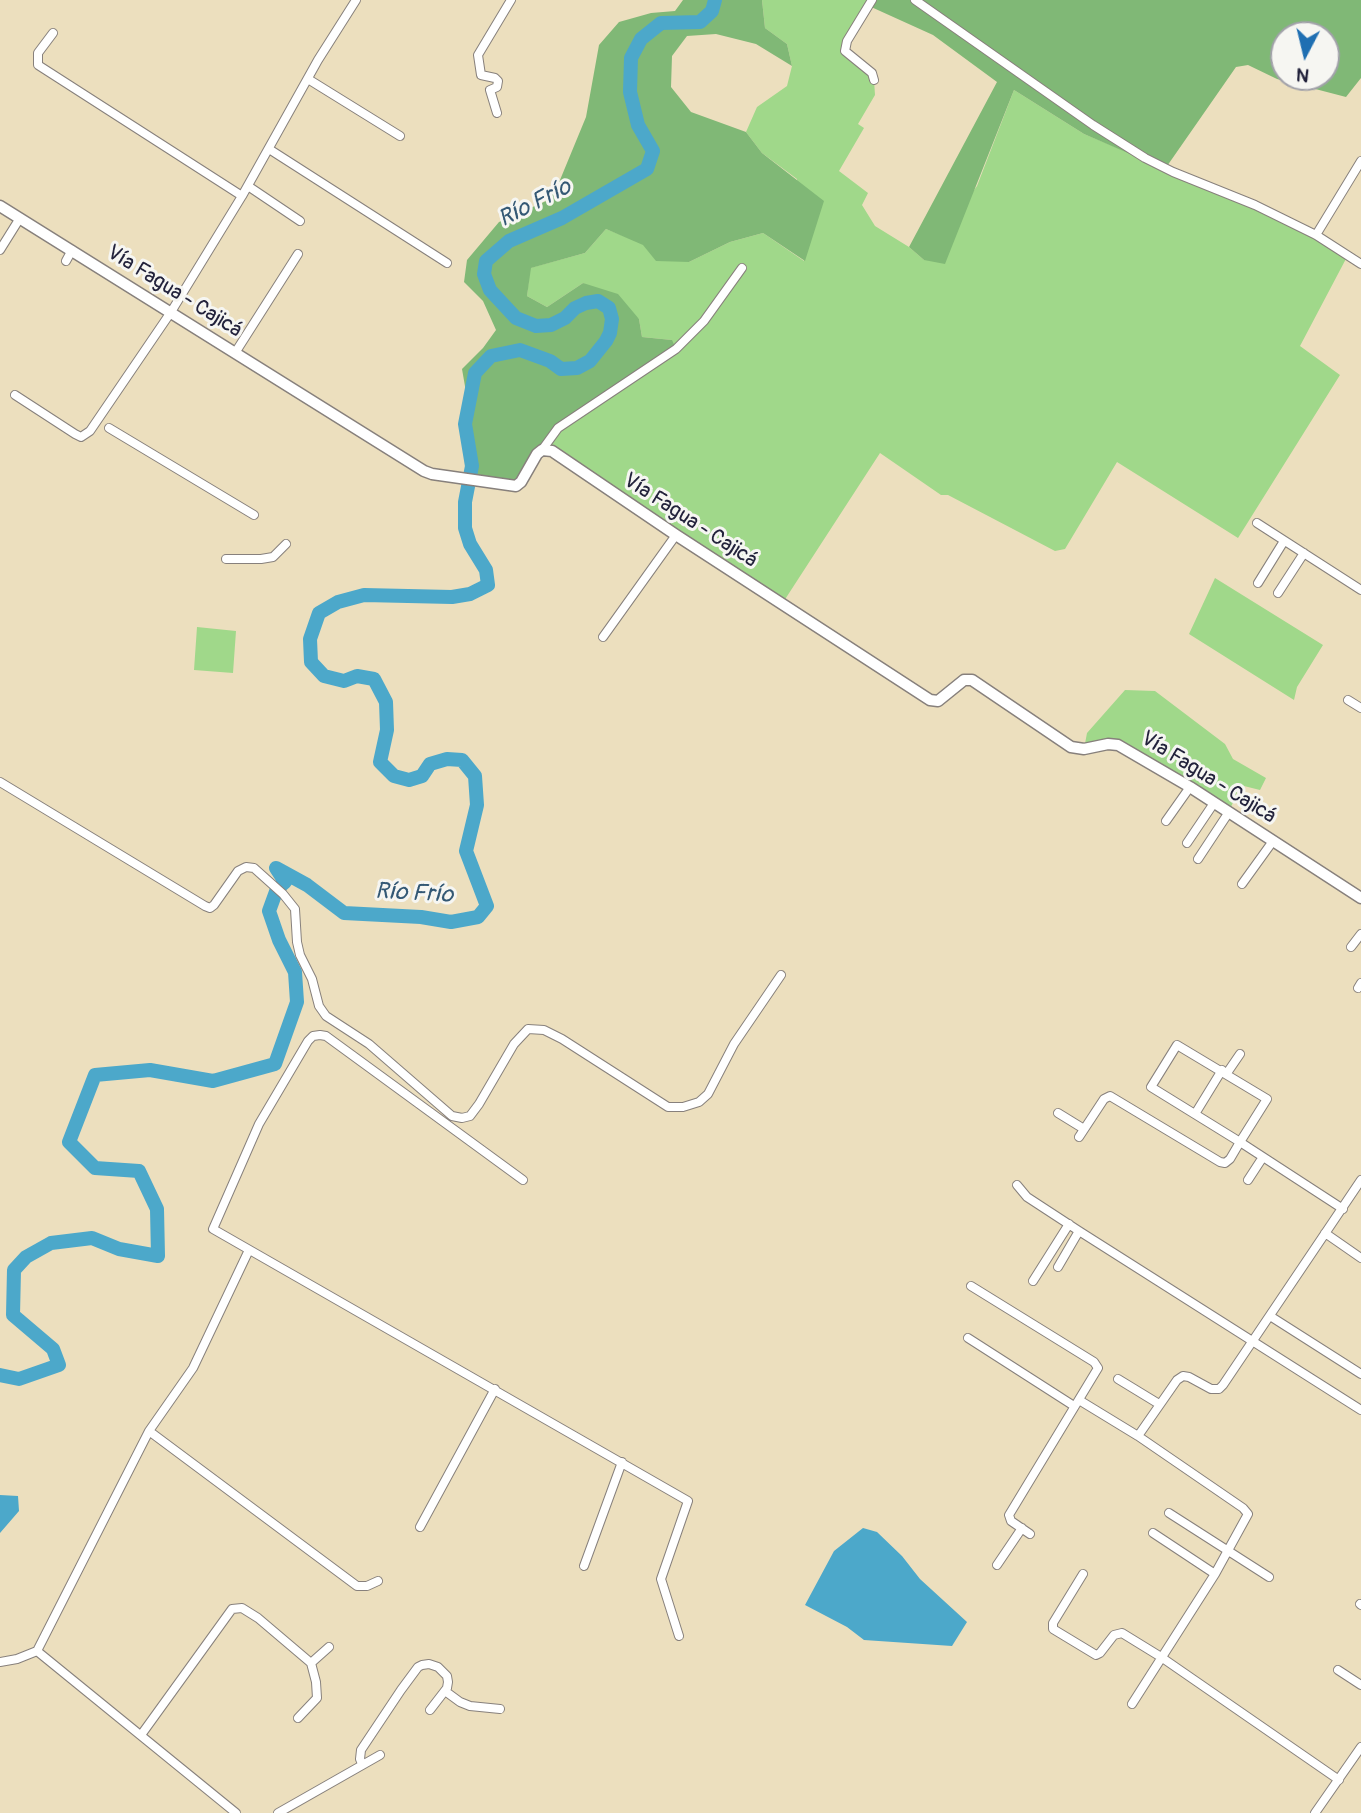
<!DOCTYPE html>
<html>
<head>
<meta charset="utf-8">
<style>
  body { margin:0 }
  #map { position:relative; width:1361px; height:1813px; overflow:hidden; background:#ecdfbe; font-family:Pangolin,sans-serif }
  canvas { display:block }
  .north { position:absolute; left:1270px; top:21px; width:70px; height:70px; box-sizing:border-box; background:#f6f6f2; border:2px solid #a1a1a9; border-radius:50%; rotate:187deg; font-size:19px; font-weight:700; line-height:28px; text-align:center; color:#22223b }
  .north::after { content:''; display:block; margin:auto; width:24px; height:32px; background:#1f6fb2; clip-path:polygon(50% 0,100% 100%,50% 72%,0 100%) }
</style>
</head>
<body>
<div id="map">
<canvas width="1361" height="1813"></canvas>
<div class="north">N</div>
</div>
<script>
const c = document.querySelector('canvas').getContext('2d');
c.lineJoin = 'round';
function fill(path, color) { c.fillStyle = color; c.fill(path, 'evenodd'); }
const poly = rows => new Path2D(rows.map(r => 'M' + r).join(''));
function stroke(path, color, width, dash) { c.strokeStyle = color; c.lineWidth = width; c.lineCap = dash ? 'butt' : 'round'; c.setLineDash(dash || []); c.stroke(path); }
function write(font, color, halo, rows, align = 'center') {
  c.font = font + ' Pangolin,sans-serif'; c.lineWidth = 6; c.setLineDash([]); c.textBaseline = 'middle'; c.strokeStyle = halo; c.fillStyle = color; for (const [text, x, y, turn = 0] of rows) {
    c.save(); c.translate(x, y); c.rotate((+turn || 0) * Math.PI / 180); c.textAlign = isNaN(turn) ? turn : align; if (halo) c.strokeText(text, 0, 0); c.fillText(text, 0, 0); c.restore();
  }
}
fill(poly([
  [762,0,872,0,845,51,874,80,875,95,858,124,864,128,839,171,868,193,862,205,875,226,909,247,924,260,977,186,1014,90,1084,134,1255,205,1348,255,1300,346,1340,375,1238,538,1117,462,1065,549,1055,551,948,495,941,495,880,453,782,604,552,452,547,442,672,340,642,337,639,319,583,283,547,307,527,296,530,268,585,253,606,229,689,262,730,242,763,233,804,261,797,179,762,153,746,132,757,107,787,86,792,66,787,44,765,28],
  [1215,578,1323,645,1297,687,1294,700,1189,634],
  [197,627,236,631,233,673,194,670],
  [1125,690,1155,691,1225,744,1233,759,1266,778,1260,790,1240,785,1229,812,1118,745,1084,749,1087,733]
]), '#a0d88a');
fill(poly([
  [683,0,762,0,765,28,787,44,792,66,756,44,716,34,687,36,672,56,671,87,691,112,746,132,762,153,824,201,805,261,763,233,730,242,689,262,656,261,643,245,606,229,585,253,531,268,527,296,547,307,583,283,618,294,639,319,642,337,672,340,676,349,558,428,521,482,481,480,481,476,470,474,472,456,465,424,470,399,466,392,462,369,483,348,496,330,483,301,464,282,467,260,499,222,546,201,560,180,586,117,599,45,619,22,651,13,675,11],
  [872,0,1361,0,1361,78,1346,97,1277,79,1248,65,1236,67,1165,169,1084,134,1014,90,945,264,924,260,909,247,997,82,933,35,869,6],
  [1284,35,1326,35,1326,77,1284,77]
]), '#80b876');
fill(poly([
  [0,1495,18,1496,19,1511,0,1533],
  [863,1528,877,1532,902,1556,920,1579,967,1622,952,1646,864,1640,847,1627,805,1605,834,1551]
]), '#4ca8ca');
stroke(poly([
  [0,1375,19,1379,59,1365,53,1349,13,1315,14,1270,26,1257,51,1243,92,1238,119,1249,158,1256,157,1209,139,1171,95,1168,69,1142,95,1075,150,1070,213,1081,275,1064,297,1002,295,972,279,940,269,911,277,889,285,882,276,868,307,885,344,913,421,917,451,922,478,917,487,906,466,851,477,805,475,776,462,760,447,759,430,764,422,776,409,780,394,776,380,762,387,730,386,702,374,679,357,676,344,681,324,676,311,662,310,639,319,613,338,602,364,595,452,597,470,594,488,585,486,570,470,544,465,528,465,502,472,466,465,424,475,373,491,356,520,350,550,361,561,369,577,368,590,361,606,341,610,333,612,319,609,308,598,301,586,303,575,308,565,318,551,325,536,326,516,318,490,290,484,274,486,261,509,241,562,218,647,169,653,151,638,125,630,92,631,58,641,39,661,23,700,22,712,11,715,0]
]), '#4ca8ca', 14);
const minor = poly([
  [872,0,847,41,845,51,872,73,874,80],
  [915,0,1093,125,1145,158,1173,172,1255,205,1316,235,1361,264],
  [53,33,38,53,38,65,242,196],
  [308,79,400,136],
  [497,113,490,90,497,87,498,81,495,78,481,75,478,55,511,0],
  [269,149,447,263],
  [248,186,300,221],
  [1316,235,1361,161],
  [0,250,20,218],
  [66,261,72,250],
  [235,353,298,254],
  [15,395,75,434,81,437,90,431,171,312,242,196,318,60,356,0],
  [109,428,254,515],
  [542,450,558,428,676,349,704,321,742,268],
  [1257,523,1361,590],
  [226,559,261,559,273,557,286,544],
  [1258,583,1284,541],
  [1278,593,1304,553],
  [603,637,676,535],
  [1348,700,1361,708],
  [0,782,205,906,210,908,214,905,238,871,246,867,254,868,283,894,295,909,297,942,300,955,312,979,319,1006,326,1016,369,1044,452,1116,462,1118,470,1116,479,1104,514,1044,528,1029,544,1030,562,1039,668,1107,683,1107,699,1102,708,1094,734,1044,781,975],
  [1166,821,1190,787],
  [1187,843,1214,803],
  [1198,859,1229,812],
  [1242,884,1273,841],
  [1351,947,1361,934],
  [1358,988,1361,983],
  [1227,1073,1240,1054],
  [1058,1113,1084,1129],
  [1195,1114,1222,1070],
  [1079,1137,1104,1099,1110,1096,1220,1162,1225,1163,1230,1159,1240,1142,1267,1099,1177,1045,1151,1087,1240,1142,1343,1209],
  [523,1180,326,1036,320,1035,313,1036,308,1041,259,1124,213,1229,688,1501,661,1579,679,1636],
  [1248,1180,1263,1157],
  [1017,1185,1027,1197,1079,1231,1361,1410],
  [1325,1233,1361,1258],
  [249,1250,193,1368,149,1431,357,1586,367,1586,378,1581],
  [1058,1267,1079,1231],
  [1033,1281,1069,1224],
  [971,1286,1094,1362,1098,1368,1009,1515,1011,1521,1030,1534],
  [1270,1316,1361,1374],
  [968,1338,1074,1406],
  [1118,1379,1159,1404],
  [1079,1400,1138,1436,1243,1508,1248,1514,1215,1574,1132,1704],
  [1138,1436,1177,1380,1183,1376,1189,1377,1211,1389,1219,1389,1223,1385,1361,1180],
  [1169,1513,1269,1577],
  [420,1527,495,1389],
  [1153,1533,1215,1574],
  [997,1565,1022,1528],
  [584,1566,622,1462],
  [1083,1574,1053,1623,1053,1629,1096,1655,1100,1653,1114,1635,1122,1633,1161,1657,1339,1780],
  [1360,1604,1361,1605],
  [37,1651,236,1813],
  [0,1662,17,1659,37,1651,149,1431],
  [311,1663,329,1647],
  [1338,1670,1361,1685],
  [445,1691,460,1702,470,1706,500,1709],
  [141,1735,232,1609,242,1608,258,1618,311,1663,316,1682,317,1698,298,1718],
  [362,1764,360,1759,361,1750,401,1690,418,1667,422,1665,429,1664,438,1667,447,1676,448,1682,447,1688,430,1710],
  [278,1813,380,1755],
  [1315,1813,1361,1747]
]);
const tertiary = poly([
  [0,206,424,471,432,474,516,486,521,482,537,454,542,450,552,451,676,535,930,700,938,701,964,680,972,680,1071,747,1084,749,1108,744,1118,745,1190,787,1361,898]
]);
stroke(minor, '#87807c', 10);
stroke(tertiary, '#87807c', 13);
stroke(minor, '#fff', 8);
stroke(tertiary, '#fff', 10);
write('21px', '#22223b', '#f6f6f2', [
  ["Vía Fagua - Cajicá",174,292,32],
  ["Vía Fagua - Cajicá",690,521,33],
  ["Vía Fagua - Cajicá",1208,778,32]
]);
write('italic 23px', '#335874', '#f6f6f2', [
  ["Río Frío",535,204,-27],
  ["Río Frío",414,894,3]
]);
</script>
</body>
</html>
